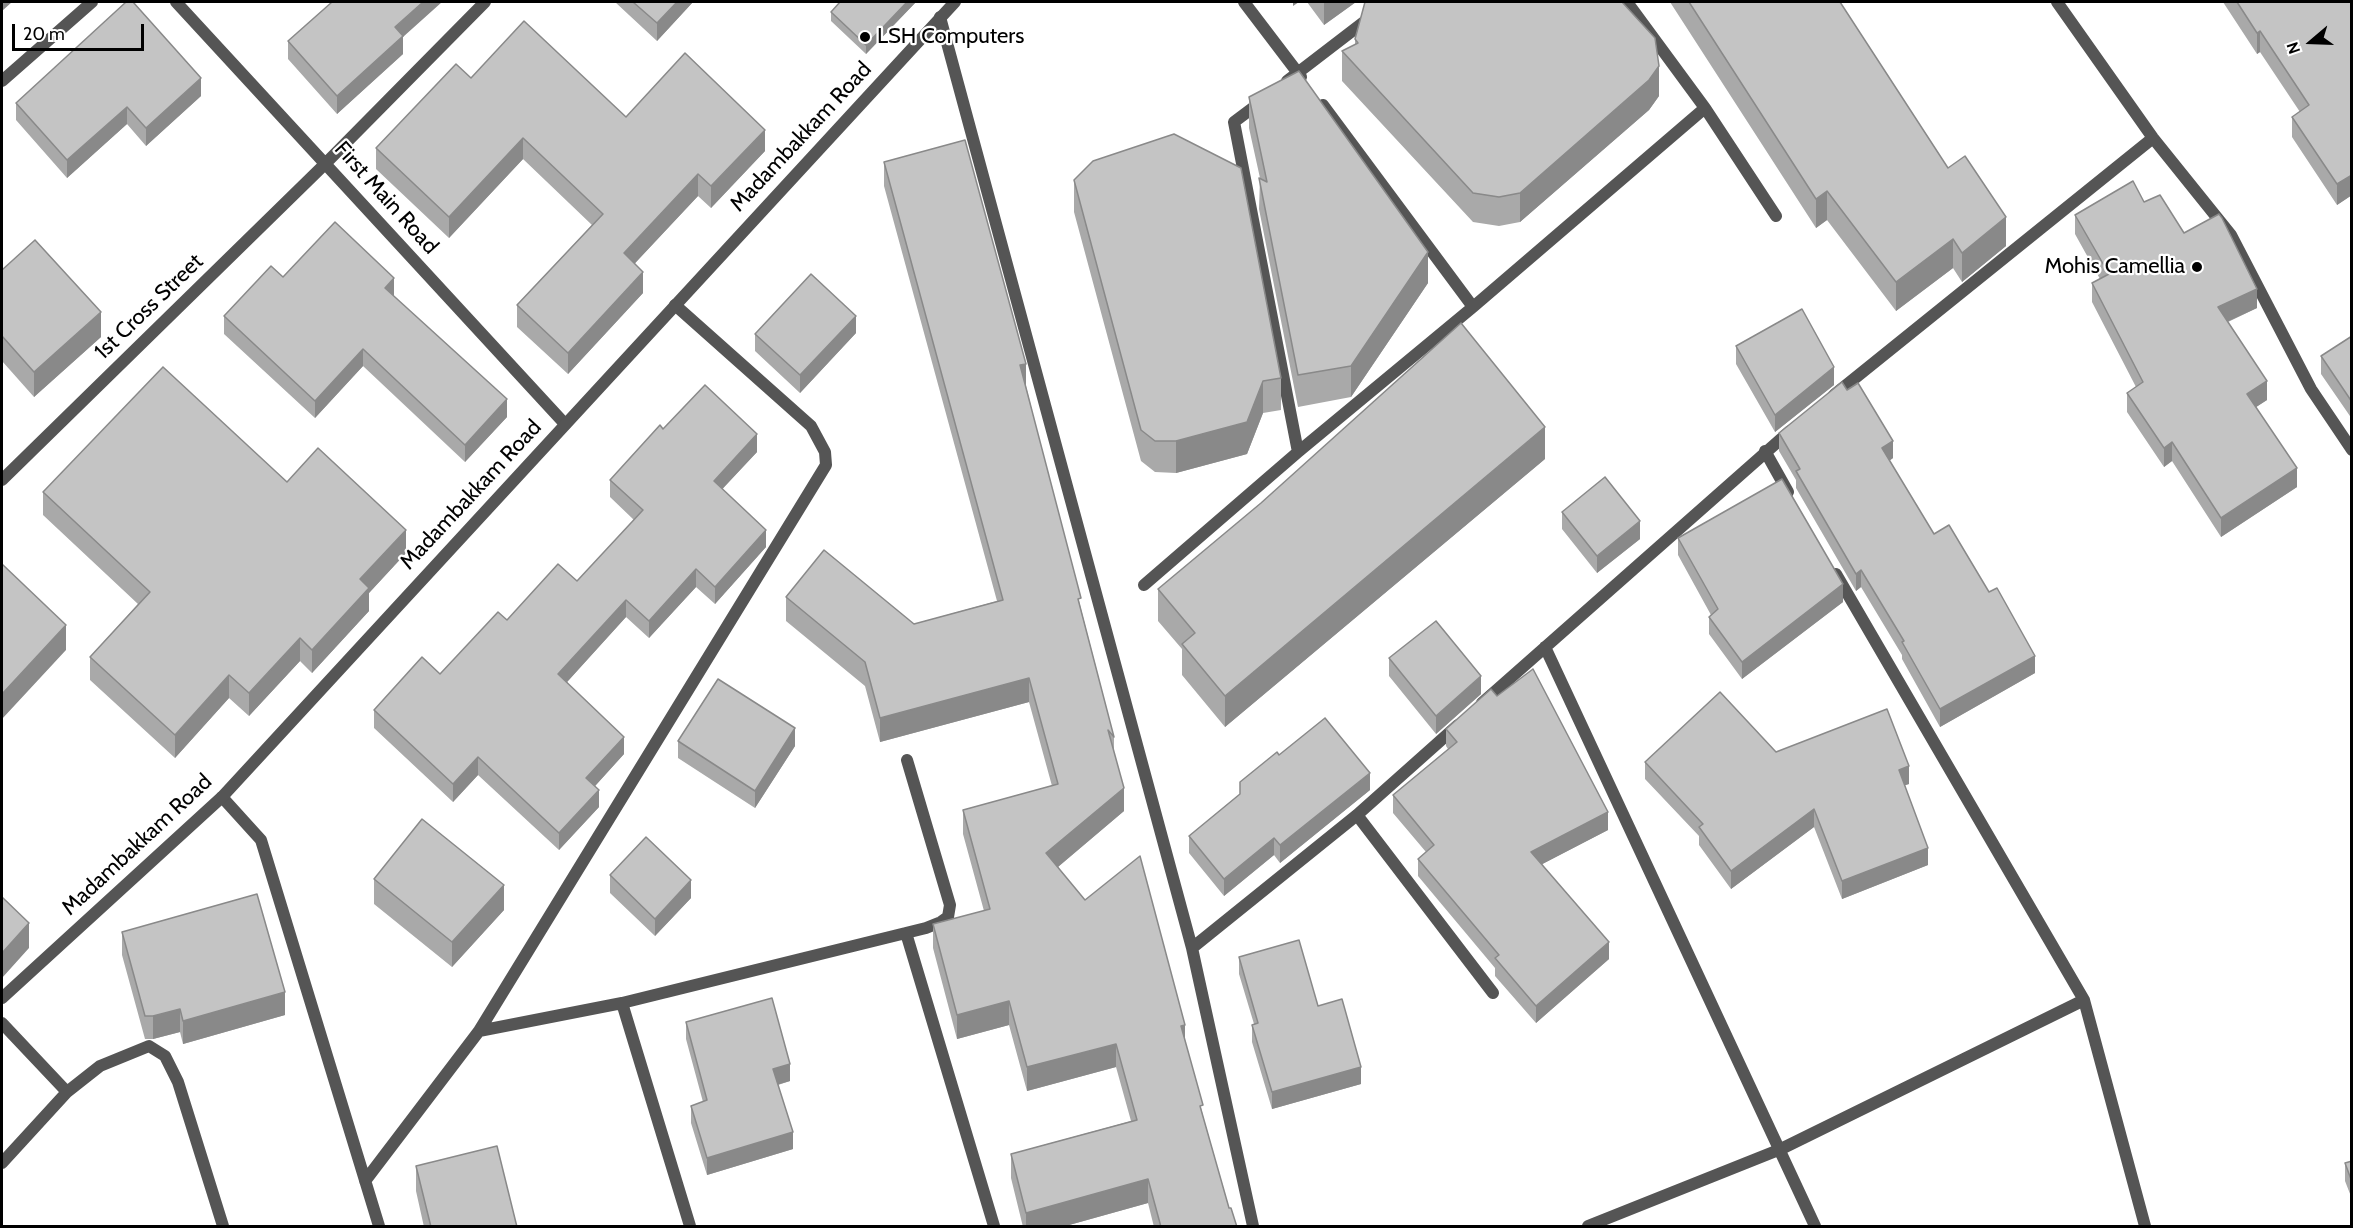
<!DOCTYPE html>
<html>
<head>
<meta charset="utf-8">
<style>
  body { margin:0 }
  #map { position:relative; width:2353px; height:1228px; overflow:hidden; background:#fff; font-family:Cabin,sans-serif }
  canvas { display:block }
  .frame { position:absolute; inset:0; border:3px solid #000; pointer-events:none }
  .north { position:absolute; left:2281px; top:12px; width:60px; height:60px; -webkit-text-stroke:4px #fff; paint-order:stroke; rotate:251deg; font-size:16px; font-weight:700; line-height:24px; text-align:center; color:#000 }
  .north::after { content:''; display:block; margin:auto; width:21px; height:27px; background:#000; clip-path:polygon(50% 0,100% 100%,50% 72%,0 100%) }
  .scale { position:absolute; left:12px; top:24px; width:132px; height:27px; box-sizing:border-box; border:3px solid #000; border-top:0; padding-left:8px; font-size:18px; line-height:21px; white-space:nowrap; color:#000; -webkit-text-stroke:4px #fff; paint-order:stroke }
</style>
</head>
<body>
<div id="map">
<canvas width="2353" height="1228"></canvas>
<div class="frame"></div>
<div class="north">N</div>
<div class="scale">20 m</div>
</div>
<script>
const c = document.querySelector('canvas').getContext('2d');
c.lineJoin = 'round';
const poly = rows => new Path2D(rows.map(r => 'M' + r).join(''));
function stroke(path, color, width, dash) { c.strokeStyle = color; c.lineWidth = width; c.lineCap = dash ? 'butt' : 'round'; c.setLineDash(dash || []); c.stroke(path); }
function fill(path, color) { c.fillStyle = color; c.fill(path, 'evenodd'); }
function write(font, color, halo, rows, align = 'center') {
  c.font = font + ' Cabin,sans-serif'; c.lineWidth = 4.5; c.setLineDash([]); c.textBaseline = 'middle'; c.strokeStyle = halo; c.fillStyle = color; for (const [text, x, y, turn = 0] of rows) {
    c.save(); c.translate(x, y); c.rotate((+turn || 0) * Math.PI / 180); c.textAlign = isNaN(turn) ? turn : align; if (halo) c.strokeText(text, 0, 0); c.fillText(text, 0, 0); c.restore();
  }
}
stroke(poly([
  [176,2,565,424],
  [1244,2,1301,77],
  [2057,2,2153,138,2231,235,2311,389,2352,450],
  [940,17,1192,948,1253,1226],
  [2,81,92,2],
  [1287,81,1390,2],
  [1262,101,1234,122,1298,452],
  [1323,105,1473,307],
  [1705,108,1776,216],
  [1834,395,2153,138],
  [1765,451,1788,492],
  [2,480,326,163,485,2],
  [1836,574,2084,1000,2145,1226],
  [1144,585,1298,452,1473,307,1705,108,1627,2],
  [1545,647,1815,1226],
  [1482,703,1790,431],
  [222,797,261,840,379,1226],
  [1357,815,1493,993],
  [906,933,994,1226],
  [1192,948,1357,815,1458,725],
  [622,1003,690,1226],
  [2,1023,67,1092,100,1066,149,1046,165,1056,178,1082,223,1226],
  [479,1031,622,1003,926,928,941,922,948,917,950,905,907,760],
  [2,1163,67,1092],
  [365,1181,479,1031,826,465,825,452,811,426,675,305],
  [1588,1226,1781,1149,2084,1000]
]), '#555', 12);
stroke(poly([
  [2,998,222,797,955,2]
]), '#555', 12);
fill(poly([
  [615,2,693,2,657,41],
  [840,2,916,2,866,54,831,21,831,12],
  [1307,2,1356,2,1324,25],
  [1670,2,1840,2,1948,168,2006,246,1962,282,1953,268,1896,311,1827,220,1816,228],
  [2223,2,2350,2,2352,3,2352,195,2337,205,2292,137,2292,117,2300,112,2260,52,2257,54],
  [403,37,403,54,337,114,288,59,288,41],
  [1355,39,1659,96,1649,110,1520,222,1499,226,1473,222,1342,81,1342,51,1355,45],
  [471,78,765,151,711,208,698,196,635,263,643,293,568,374,517,327,517,305,592,225,523,159,449,238,376,169,376,148],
  [201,96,146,146,127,124,67,178,16,120,16,103],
  [1249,97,1428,283,1351,397,1298,407,1259,209,1260,178,1249,128],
  [884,162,1026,386,1081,609,1114,737,1114,753,1124,811,1058,867,1185,1040,1203,1116,1229,1208,1237,1227,1154,1227,1148,1203,1062,1227,1023,1227,1011,1178,1011,1154,1131,1121,1116,1067,1027,1091,1009,1025,957,1039,933,948,933,924,984,911,963,834,963,810,1052,786,1029,702,880,742,865,686,786,621,786,597,914,624,997,601,884,186],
  [1074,180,1281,378,1281,410,1263,413,1247,454,1176,473,1155,472,1141,461,1074,212],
  [2144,202,2184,233,2257,308,2228,322,2267,400,2256,407,2297,487,2221,537,2172,461,2164,467,2127,412,2127,393,2136,387,2092,302,2092,283,2100,279,2075,234,2075,215],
  [2,270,101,337,34,397,2,361],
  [283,277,394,295,393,296,507,417,465,462,363,366,315,418,224,334,224,316],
  [856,333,800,393,755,351,755,334],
  [2352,336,2352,419,2321,374,2321,356],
  [1736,346,1834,385,1775,432,1736,364],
  [1847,390,1893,458,1889,461,1934,534,2035,673,1940,727,1902,659,1902,655,1861,587,1856,591,1796,488,1796,480,1779,451,1779,433],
  [663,429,757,452,722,489,766,547,715,604,696,587,649,638,626,617,567,682,624,754,595,786,599,807,559,850,478,775,453,802,374,728,374,710,440,674,507,620,577,581,634,520,610,497,610,480],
  [1545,459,1225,727,1182,675,1182,649,1158,621,1158,589],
  [287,482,406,553,369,593,369,611,312,673,300,661,249,716,229,698,175,758,90,680,90,657,138,604,43,515,43,492],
  [1562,512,1640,539,1597,573,1562,529],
  [1678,538,1843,602,1742,679,1709,634,1709,617,1711,615,1678,555],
  [1389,658,1481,694,1436,734,1389,676],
  [1446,729,1608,830,1542,864,1609,959,1536,1023,1495,976,1495,968,1418,876,1418,859,1426,852,1393,813,1393,795,1448,749,1446,746],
  [678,741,795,746,755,808,678,758],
  [1776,752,1909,784,1905,785,1928,865,1842,899,1814,827,1731,889,1699,845,1699,836,1645,779,1645,762],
  [1279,755,1370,790,1280,863,1274,855,1224,896,1189,853,1189,836,1240,794],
  [610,875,691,898,655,936,610,893],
  [374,879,504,910,452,967,374,904],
  [122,932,285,1015,183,1044,180,1032,153,1039,145,1039,122,955],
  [1239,957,1318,1006,1361,1084,1272,1109,1252,1042,1252,1025,1254,1024,1239,974],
  [686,1022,790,1081,778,1085,793,1149,707,1175,691,1123,691,1106,703,1102,686,1039],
  [2352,1161,2352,1199,2345,1181,2345,1163],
  [416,1166,517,1227,424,1227,416,1191]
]), '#a9a9a9');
fill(poly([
  [2,2,12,2,2,11],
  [423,2,442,2,403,37,403,54,337,114,337,96,395,27],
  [677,2,693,2,657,41,657,23],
  [907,2,916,2,866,54,866,45],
  [1293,2,1299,2,1293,6],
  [1324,2,1356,2,1324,25],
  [2260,31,2260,52,2257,54,2257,33],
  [1659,66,1659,96,1649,110,1520,222,1520,193],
  [201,78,201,96,146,146,146,128],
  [127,107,127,124,67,178,67,160],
  [765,130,765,151,711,208,711,186],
  [523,138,523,159,449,238,449,217],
  [698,174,698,196,624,275,624,253],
  [2352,175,2352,195,2337,205,2337,184],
  [1827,191,1827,220,1816,228,1816,199],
  [2006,217,2006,246,1962,282,1962,253],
  [1953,239,1953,268,1896,311,1896,282],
  [1428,252,1428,283,1351,397,1351,366],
  [643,272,643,293,568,374,568,353],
  [394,278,394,295,385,305,385,288],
  [2257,289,2257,308,2218,326,2218,307],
  [101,312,101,337,34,397,34,372],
  [856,316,856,333,800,393,800,375],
  [363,349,363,366,315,418,315,401],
  [1026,364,1026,388,1020,365],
  [1834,367,1834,385,1775,432,1775,415],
  [1263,381,1263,413,1247,454,1176,473,1176,441],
  [2267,381,2267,400,2247,413,2247,394],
  [507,399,507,417,465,462,465,445],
  [1545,427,1545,459,1225,727,1225,696],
  [757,434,757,452,714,498,714,481],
  [1893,441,1893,458,1882,466,1882,448],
  [2172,442,2172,461,2164,467,2164,448],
  [2297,468,2297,487,2221,537,2221,518],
  [1640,521,1640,539,1597,573,1597,556],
  [406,530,406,553,369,593,369,611,312,673,312,650,360,579],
  [766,530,766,547,715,604,715,587],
  [696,569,696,587,649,638,649,621],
  [1861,570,1861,587,1856,591,1856,574],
  [1843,584,1843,602,1742,679,1742,662],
  [626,600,626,617,558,692,558,674],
  [66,625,66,650,2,719,2,694],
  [300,638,300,661,249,716,249,693],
  [2035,656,2035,673,1940,727,1940,709],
  [229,675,229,698,175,758,175,735],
  [1481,676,1481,694,1436,734,1436,716],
  [1029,678,1029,702,880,742,880,718],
  [795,728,795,746,755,808,755,791],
  [624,737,624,754,586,796,586,778],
  [478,757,478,775,453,802,453,784],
  [1909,766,1909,784,1899,787,1899,770],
  [1370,773,1370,790,1280,863,1280,845],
  [1124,788,1124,811,1046,877,1046,853],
  [599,790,599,807,559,850,559,833],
  [1814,809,1814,827,1731,889,1731,871],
  [1608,812,1608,830,1531,870,1531,852],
  [1274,838,1274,855,1224,896,1224,879],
  [1928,848,1928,865,1842,899,1842,881],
  [691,880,691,898,655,936,655,919],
  [504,885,504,910,452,967,452,942],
  [29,923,29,948,2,978,2,953],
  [1609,942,1609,959,1536,1023,1536,1006],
  [285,992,285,1015,183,1044,183,1021],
  [1009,1001,1009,1025,957,1039,957,1015],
  [180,1009,180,1032,153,1039,153,1016],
  [1185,1025,1185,1049,1181,1026],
  [1116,1044,1116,1067,1027,1091,1027,1067],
  [790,1064,790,1081,773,1086,773,1069],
  [1361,1067,1361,1084,1272,1109,1272,1092],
  [793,1132,793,1149,707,1175,707,1158],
  [1148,1179,1148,1203,1062,1227,1026,1227,1026,1213]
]), '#898989');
const building = poly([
  [126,2,133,2,201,78,146,128,127,107,67,160,16,103,126,2],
  [332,2,423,2,395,27,403,36,337,96,288,41,332,2],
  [633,2,677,2,657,23,633,2],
  [840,2,907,2,866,45,831,12,840,2],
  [1365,2,1622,2,1655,38,1659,66,1649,80,1520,193,1499,197,1473,193,1342,51,1358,43,1355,39,1365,2],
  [1689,2,1840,2,1948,168,1965,156,2006,217,1962,253,1953,239,1896,282,1827,191,1816,199,1689,2],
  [2237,2,2350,2,2352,3,2352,175,2337,184,2292,117,2309,105,2260,31,2257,33,2237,2],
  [524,21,626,117,685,53,765,130,711,186,698,174,624,253,643,272,568,353,517,305,603,214,523,138,449,217,376,148,456,64,471,78,524,21],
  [1299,71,1428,252,1351,366,1298,375,1259,178,1267,182,1249,97,1299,71],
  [1174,134,1241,168,1281,378,1263,381,1247,422,1176,441,1155,441,1141,430,1074,180,1093,161,1174,134],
  [965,140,1026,364,1020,365,1081,598,1078,599,1114,737,1108,730,1124,788,1046,853,1085,900,1140,856,1185,1025,1181,1026,1203,1105,1200,1106,1229,1208,1231,1208,1237,1227,1161,1227,1148,1179,1026,1213,1011,1154,1137,1120,1116,1044,1027,1067,1009,1001,957,1015,933,924,990,909,963,810,1058,784,1029,678,880,718,865,662,786,597,824,550,914,624,1003,600,884,162,965,140],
  [2133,181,2144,202,2160,195,2184,233,2219,214,2222,218,2257,289,2218,307,2267,381,2247,394,2297,468,2221,518,2172,442,2164,448,2127,393,2143,382,2092,283,2109,274,2075,215,2133,181],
  [335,222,394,278,385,288,507,399,465,445,363,349,315,401,224,316,271,266,283,277,335,222],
  [35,240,101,312,34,372,2,336,2,270,35,240],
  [811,274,856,316,800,375,755,334,811,274],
  [1802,309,1834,367,1775,415,1736,346,1802,309],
  [1461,323,1545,427,1225,696,1182,644,1195,633,1158,589,1261,503,1461,323],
  [2352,336,2352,402,2321,356,2352,336],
  [163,367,287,482,318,448,406,530,360,579,369,588,312,650,300,638,249,693,229,675,175,735,90,657,150,592,43,492,163,367],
  [1842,382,1847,390,1858,383,1893,441,1882,448,1934,534,1949,525,1989,592,1997,588,2035,656,1940,709,1902,642,1904,641,1861,570,1856,574,1796,471,1800,469,1779,433,1842,382],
  [705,385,757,434,714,481,766,530,715,587,696,569,649,621,626,600,558,674,624,737,586,778,599,790,559,833,478,757,453,784,374,710,422,657,440,674,498,612,507,620,558,564,577,581,643,510,610,480,660,425,663,429,705,385],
  [1605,477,1640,521,1597,556,1562,512,1605,477],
  [1782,479,1843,584,1742,662,1709,617,1718,609,1678,538,1782,479],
  [2,564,66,625,2,694,2,564],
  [1436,621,1481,676,1436,716,1389,658,1436,621],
  [1533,669,1608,812,1531,852,1609,942,1536,1006,1495,958,1499,955,1418,859,1434,845,1393,795,1457,742,1446,729,1491,689,1497,696,1533,669],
  [718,679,795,728,755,791,678,741,718,679],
  [1720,692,1776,752,1887,709,1909,766,1899,770,1928,848,1842,881,1814,809,1731,871,1699,827,1703,824,1645,762,1720,692],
  [1325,718,1370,773,1280,845,1274,838,1224,879,1189,836,1240,794,1240,782,1277,752,1279,755,1325,718],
  [422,819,504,885,452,942,374,879,422,819],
  [646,837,691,880,655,919,610,875,646,837],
  [257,894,285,992,183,1021,180,1009,153,1016,145,1016,122,932,257,894],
  [2,897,29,923,2,953,2,897],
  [1299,940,1318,1006,1342,999,1361,1067,1272,1092,1252,1025,1258,1023,1239,957,1299,940],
  [772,998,790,1064,773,1069,793,1132,707,1158,691,1106,707,1100,686,1022,772,998],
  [497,1146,517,1227,431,1227,416,1166,497,1146],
  [2352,1161,2352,1182,2345,1163,2352,1161]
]);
fill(building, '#c4c4c4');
stroke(building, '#898989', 1.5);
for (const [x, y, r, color] of [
  [865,37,6,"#000"],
  [2197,267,6,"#000"]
]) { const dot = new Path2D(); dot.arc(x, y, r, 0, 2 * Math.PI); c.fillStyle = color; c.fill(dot); stroke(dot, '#fff', 2); }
write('22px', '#000', '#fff', [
  ["LSH Computers",877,37],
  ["Mohis Camellia",2185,267,"right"]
], 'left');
write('22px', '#000', '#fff', [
  ["Madambakkam Road",801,137,-47],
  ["First Main Road",386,198,48],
  ["1st Cross Street",149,307,-44],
  ["Madambakkam Road",471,495,-47],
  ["Madambakkam Road",137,845,-43]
]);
</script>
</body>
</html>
